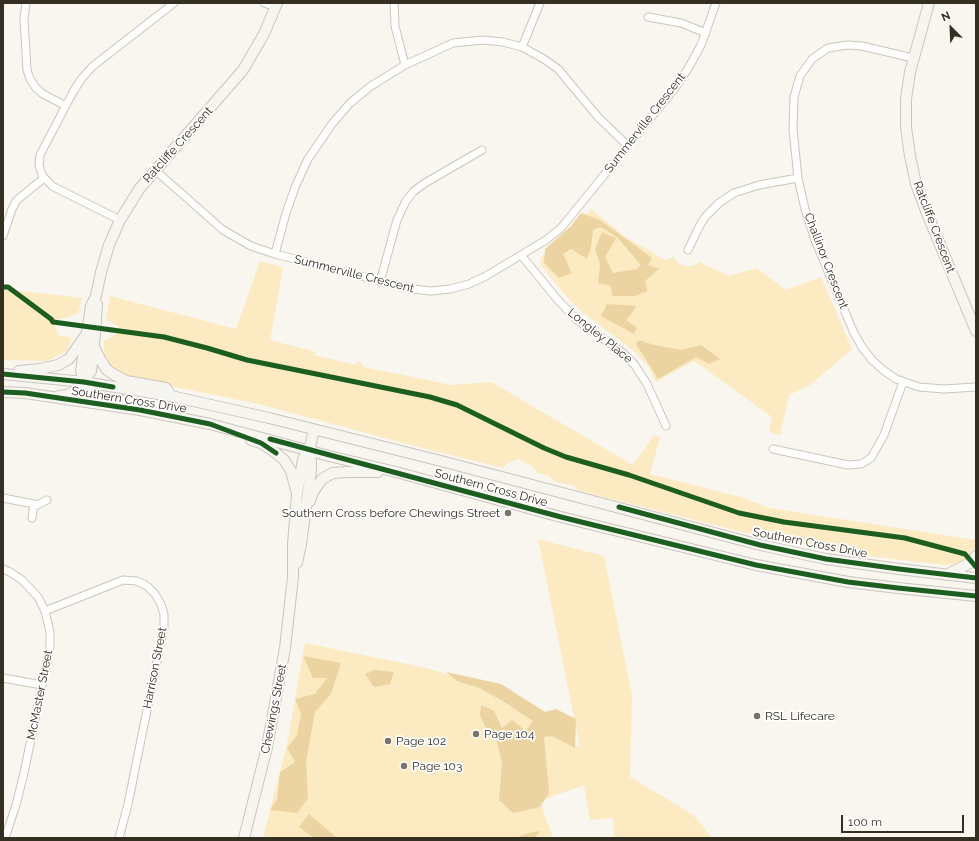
<!DOCTYPE html>
<html>
<head>
<meta charset="utf-8">
<style>
  body { margin:0 }
  #map { position:relative; width:979px; height:841px; overflow:hidden; background:#f9f6ef; font-family:Raleway,sans-serif }
  canvas { display:block }
  .frame { position:absolute; inset:0; border:4px solid #342e23; pointer-events:none }
  .north { position:absolute; left:931px; top:8px; width:40px; height:40px; -webkit-text-stroke:3px #fff; paint-order:stroke; rotate:336deg; font-size:11px; font-weight:700; line-height:16px; text-align:center; color:#342e23 }
  .north::after { content:''; display:block; margin:auto; width:14px; height:18px; background:#342e23; clip-path:polygon(50% 0,100% 100%,50% 72%,0 100%) }
  .scale { position:absolute; left:841px; top:815px; width:123px; height:18px; box-sizing:border-box; border:2px solid #342e23; border-top:0; padding-left:5px; font-size:12px; line-height:14px; white-space:nowrap; color:#342e23; -webkit-text-stroke:3px #fff; paint-order:stroke }
</style>
</head>
<body>
<div id="map">
<canvas width="979" height="841"></canvas>
<div class="frame"></div>
<div class="north">N</div>
<div class="scale">100 m</div>
</div>
<script>
const c = document.querySelector('canvas').getContext('2d');
c.lineJoin = 'round';
function fill(path, color) { c.fillStyle = color; c.fill(path, 'evenodd'); }
const poly = rows => new Path2D(rows.map(r => 'M' + r).join(''));
function stroke(path, color, width, dash) { c.strokeStyle = color; c.lineWidth = width; c.lineCap = dash ? 'butt' : 'round'; c.setLineDash(dash || []); c.stroke(path); }
function write(font, color, halo, rows, align = 'center') {
  c.font = font + ' Raleway,sans-serif'; c.lineWidth = 3.5; c.setLineDash([]); c.textBaseline = 'middle'; c.strokeStyle = halo; c.fillStyle = color; for (const [text, x, y, turn = 0] of rows) {
    c.save(); c.translate(x, y); c.rotate((+turn || 0) * Math.PI / 180); c.textAlign = isNaN(turn) ? turn : align; if (halo) c.strokeText(text, 0, 0); c.fillText(text, 0, 0); c.restore();
  }
}
fill(poly([
  [591,209,624,236,665,260,674,257,678,263,685,266,693,266,699,262,729,276,757,268,786,290,821,277,852,349,810,385,789,395,780,436,769,431,772,417,694,361,656,382,648,366,636,353,580,310,566,296,540,264,542,256,566,238],
  [260,261,283,268,270,340,316,352,315,355,355,365,356,361,360,362,364,367,451,385,491,382,633,465,654,435,660,437,650,474,744,498,769,508,976,540,974,549,965,561,959,564,945,565,851,554,750,534,576,490,577,487,553,481,550,476,538,473,532,466,518,459,509,462,503,468,415,446,258,404,131,378,121,375,110,366,104,356,104,341,116,334,118,326,106,320,110,296,236,329],
  [3,289,82,298,78,314,56,320,55,327,58,332,58,335,72,338,67,351,47,361,3,360],
  [538,539,604,556,632,695,630,777,682,808,695,817,712,838,614,838,613,818,590,820,584,785,540,801,553,838,263,838,287,744,305,643,426,668,453,676,478,687,580,747]
]), '#fceac3');
fill(poly([
  [581,213,600,220,652,258,648,265,659,269,645,281,647,291,635,296,612,296,611,286,598,283,600,265,595,249,602,232,616,238,605,257,613,273,637,269,641,265,618,238,601,227,593,230,591,248,587,259,571,249,563,254,572,273,559,278,544,263,545,249,571,226],
  [607,304,637,306,626,320,637,328,634,334,601,316],
  [639,340,654,345,681,350,701,345,720,359,709,364,696,357,658,379,636,344],
  [303,656,341,663,331,694,315,712,306,762,308,798,297,813,270,810,277,799,280,772,295,762,287,748,297,735,301,714,295,699,315,694,327,678,313,678],
  [374,670,394,672,390,684,374,687,365,674],
  [446,672,501,684,545,712,556,709,576,719,575,748,552,736,544,737,549,793,540,807,513,813,499,800,502,762,496,739,485,726,480,715,481,705,494,711,502,728,512,720,526,731,533,721,504,702,479,688,457,681],
  [309,814,337,838,314,838,299,827],
  [540,831,535,838,516,838,524,834]
]), '#ebd4a1');
const street = poly([
  [26,3,24,19,27,70,30,79,36,88,43,94,66,106],
  [264,3,276,7],
  [394,3,395,26,405,65],
  [648,17,681,23,706,33],
  [522,47,540,3],
  [913,58,862,46,848,45,828,48,812,59,800,76,794,97,793,129,798,178,805,209,815,240,854,333,862,347,872,360,883,370,896,379,919,387,944,389,976,387],
  [155,170,223,230,251,246,275,254,412,289,431,291,450,289,469,284,486,276,546,240,561,228,675,88,689,67,701,45,716,3],
  [120,220,52,186,42,175,39,165,40,155,73,92,82,78,93,66,174,3],
  [3,236,12,209,17,200,44,178],
  [688,250,700,225,706,216,719,203,734,193,759,185,798,178],
  [275,254,286,213,296,185,308,159,332,124,350,103,371,86,405,65,453,43,483,40,503,42,522,47,544,59,558,69,598,117,628,146],
  [521,255,557,299,577,320,623,353,634,364,647,384,666,426],
  [380,282,397,220,406,201,414,191,425,183,482,150],
  [773,449,834,462,848,465,861,464,871,458,884,435,903,382],
  [3,498,34,504],
  [32,518,34,504,37,505,47,500],
  [3,569,10,572,22,580,38,597,45,611,50,632,50,647,24,773,16,805,5,838],
  [45,611,123,580,137,581,147,586,155,594,161,604,164,615,164,626,128,804,119,838],
  [3,678,42,685]
]);
const secondary = poly([
  [929,3,910,72,906,99,906,127,910,156,916,184,926,211,976,331],
  [94,347,100,359,107,370,113,374,126,381,166,388,171,396],
  [19,371,40,369,58,365,69,359,85,336],
  [3,374,84,382,171,396,269,418,441,461,760,545,826,559,899,569,976,578],
  [3,392,25,393,140,410,210,424,329,456,396,472,561,517,756,565,848,582,898,588,976,596],
  [59,396,67,395,77,390,91,371,95,334,97,304],
  [122,401,92,396,84,382,81,371,91,306,96,296,101,272,109,245,120,220,140,188,243,70,264,34,277,3],
  [251,440,261,443,276,453,284,460,291,471,296,490],
  [310,501,313,492,322,479,333,473,346,472,378,472],
  [297,563,301,544,311,470,311,462,309,451],
  [946,575,972,562,976,556],
  [244,838,267,747,285,648,293,577,293,544,297,494,303,459,309,451,314,430]
]);
stroke(street, '#cac6be', 9);
stroke(secondary, '#cac6be', 12);
stroke(street, '#fefefd', 7);
stroke(secondary, '#f7f5f0', 10);
stroke(poly([
  [3,287,8,287,51,319,53,322,164,337,207,348,247,360,430,397,457,405,544,448,566,457,629,475,739,513,784,522,905,538,965,554,976,567],
  [3,374,84,382,113,387],
  [3,392,25,393,140,410,210,424,261,443,276,453],
  [270,439,561,517,756,565,848,582,898,588,976,596],
  [619,507,760,545,826,559,899,569,976,578]
]), '#1b5e20', 5);
for (const [x, y, r, color] of [
  [508,513,4,"#79746a"],
  [757,716,4,"#79746a"],
  [476,734,4,"#79746a"],
  [388,741,4,"#79746a"],
  [404,766,4,"#79746a"]
]) { const dot = new Path2D(); dot.arc(x, y, r, 0, 2 * Math.PI); c.fillStyle = color; c.fill(dot); stroke(dot, '#fff', 1.5); }
write('12px', '#342e23', '#fff', [
  ["Summerville Crescent",645,123,-52],
  ["Ratcliffe Crescent",178,145,-48],
  ["Ratcliffe Crescent",934,227,69],
  ["Challinor Crescent",826,261,69],
  ["Summerville Crescent",354,274,14],
  ["Longley Place",600,336,39],
  ["Southern Cross Drive",129,400,9],
  ["Southern Cross Drive",491,488,15],
  ["Southern Cross Drive",810,543,11],
  ["Harrison Street",155,668,-79],
  ["McMaster Street",40,695,-79],
  ["Chewings Street",274,709,-79]
]);
write('12px', '#342e23', '#fff', [
  ["Southern Cross before Chewings Street",500,513,"right"],
  ["RSL Lifecare",765,716],
  ["Page 104",484,734],
  ["Page 102",396,741],
  ["Page 103",412,766]
], 'left');
</script>
</body>
</html>
